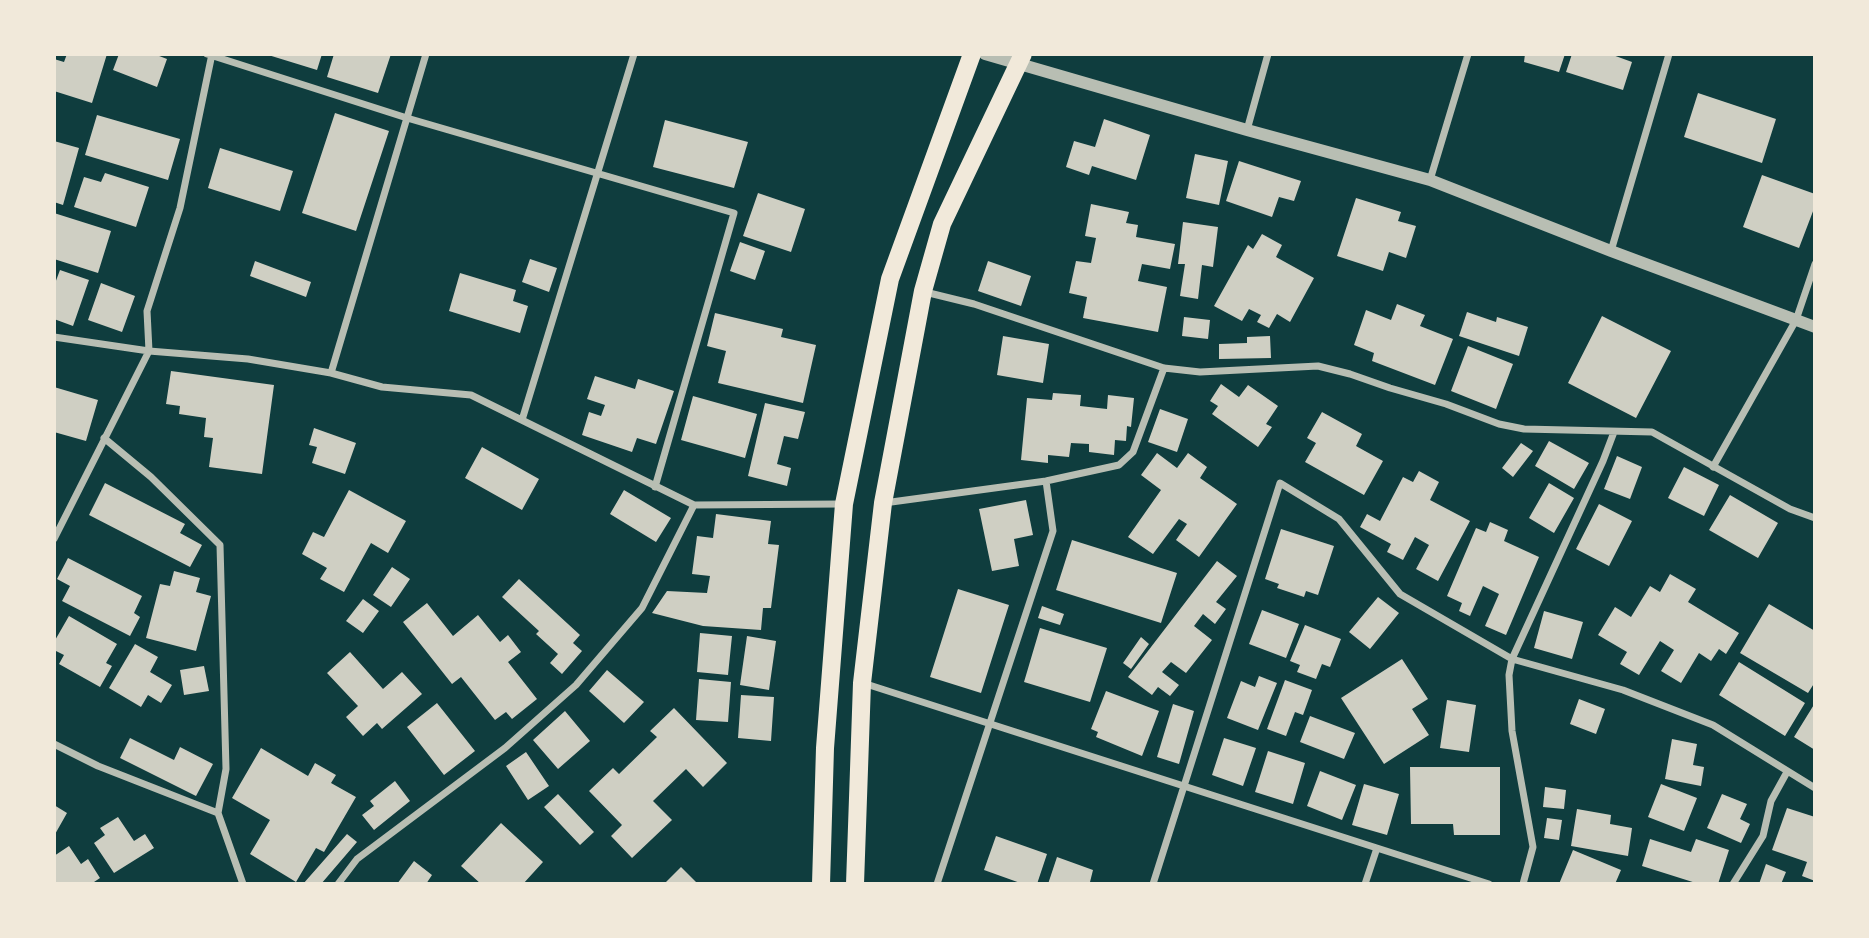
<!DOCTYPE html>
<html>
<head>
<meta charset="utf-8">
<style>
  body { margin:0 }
  #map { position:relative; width:1869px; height:938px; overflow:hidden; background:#0f3d3e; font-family:"Alegreya Sans",sans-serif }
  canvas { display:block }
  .frame { position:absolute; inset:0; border:56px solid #f1e9da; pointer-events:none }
</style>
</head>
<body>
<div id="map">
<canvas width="1869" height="938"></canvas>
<div class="frame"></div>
</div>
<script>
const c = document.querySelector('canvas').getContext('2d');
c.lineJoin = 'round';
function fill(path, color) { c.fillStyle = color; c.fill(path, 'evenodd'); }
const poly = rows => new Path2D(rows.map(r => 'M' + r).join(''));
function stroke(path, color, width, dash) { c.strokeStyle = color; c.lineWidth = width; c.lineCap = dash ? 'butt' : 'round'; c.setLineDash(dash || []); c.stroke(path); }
fill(poly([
  [67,54,107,54,92,103,54,91,54,59,64,62],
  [119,54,154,54,167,59,157,87,113,70],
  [265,54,322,54,317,70],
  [334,54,391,54,378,93,327,77],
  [1525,54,1565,54,1559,72,1524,62],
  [1572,54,1589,56,1590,54,1610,54,1632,62,1623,90,1566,72],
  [1698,93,1776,119,1762,163,1684,137],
  [335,113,389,131,356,231,302,213],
  [97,115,180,139,168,180,85,155],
  [1104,119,1150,135,1136,180,1092,166,1089,175,1066,167,1074,141,1095,147],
  [665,120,748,142,734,188,653,167],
  [54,141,79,148,63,205,54,202],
  [220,148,293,171,280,211,208,188],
  [1195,154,1228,161,1219,205,1186,198],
  [1239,161,1301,181,1294,201,1279,197,1272,217,1226,201],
  [105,173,149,187,136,227,74,207,84,177,101,182],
  [1762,175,1815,194,1815,206,1799,248,1743,227],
  [758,193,805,209,791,252,743,236],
  [1356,198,1401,212,1398,221,1416,226,1406,258,1389,252,1383,271,1337,256],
  [1091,204,1129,212,1126,223,1138,225,1136,237,1175,244,1170,269,1142,264,1138,281,1167,287,1158,332,1083,318,1087,297,1069,293,1076,261,1091,263,1096,238,1085,236],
  [54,213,111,231,98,273,54,259],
  [1183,222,1218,227,1213,267,1202,265,1198,299,1180,296,1185,264,1178,264],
  [1262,234,1282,245,1276,257,1314,278,1290,322,1277,314,1269,328,1257,322,1261,315,1249,309,1242,321,1214,306,1248,245,1253,249],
  [740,242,765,251,755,280,730,271],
  [530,259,557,268,549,292,522,282],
  [255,261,311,282,306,297,250,276],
  [988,261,1031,276,1021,306,978,291],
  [60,270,89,280,73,326,54,319,54,286],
  [460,273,516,290,513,301,528,306,520,333,449,311],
  [101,283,135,296,122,332,88,320],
  [1397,304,1425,315,1420,326,1453,339,1435,385,1372,361,1374,353,1354,345,1366,310,1391,320],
  [1467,312,1496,322,1497,317,1528,327,1519,356,1459,336],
  [715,313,783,329,781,337,816,345,803,403,718,383,726,351,707,346],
  [1602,316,1671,351,1636,418,1568,383],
  [1184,317,1210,320,1208,339,1182,336],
  [1003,336,1049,344,1043,383,997,375],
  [1270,336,1271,358,1219,359,1219,344,1247,343,1247,337],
  [1468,346,1513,364,1496,409,1451,391],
  [171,371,274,385,262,474,209,467,213,438,204,437,206,418,179,414,180,406,166,404],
  [595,376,635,389,638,379,674,391,656,444,637,438,632,452,582,435,589,412,601,416,605,405,587,399],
  [1221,384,1239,397,1248,385,1278,406,1266,424,1272,427,1258,447,1212,414,1218,406,1210,401],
  [54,387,98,400,86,441,54,432],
  [1053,393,1081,395,1080,406,1107,409,1108,395,1134,398,1131,427,1127,426,1126,441,1115,440,1114,455,1089,452,1089,444,1071,443,1069,457,1048,455,1048,463,1021,460,1027,398,1052,400],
  [693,396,757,414,745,458,681,440],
  [765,403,805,412,798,439,784,436,777,464,791,468,787,486,748,476],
  [1160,409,1188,419,1177,452,1148,442],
  [1322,412,1362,434,1356,446,1383,461,1364,495,1305,462,1316,443,1307,438],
  [314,428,356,443,345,474,312,463,317,447,309,445],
  [1549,441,1589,463,1574,489,1535,466],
  [1521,443,1533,451,1513,477,1502,468],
  [482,447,539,479,522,510,465,478],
  [1157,453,1177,468,1188,453,1207,467,1200,478,1237,504,1199,557,1176,540,1187,524,1179,519,1153,554,1128,537,1161,490,1141,475],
  [1617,456,1642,467,1630,499,1604,489],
  [1684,467,1719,485,1704,516,1668,498],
  [1419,471,1439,482,1430,500,1470,521,1438,581,1416,569,1429,545,1415,537,1403,560,1387,552,1391,544,1360,527,1367,514,1380,521,1403,477,1413,482],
  [105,483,185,524,180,533,202,545,190,567,89,515],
  [1549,483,1574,498,1554,533,1529,518],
  [349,490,406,521,388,553,371,543,344,592,320,579,327,568,302,554,313,532,324,537],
  [624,490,671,518,656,542,610,514],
  [1730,495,1778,523,1758,558,1709,530],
  [1026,500,1033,535,1014,539,1019,566,992,571,979,509],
  [1599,504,1632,521,1609,566,1576,549],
  [716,514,771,521,768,544,779,545,771,608,763,608,761,630,703,626,652,613,667,591,707,593,710,576,692,574,697,536,713,538],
  [1490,522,1508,530,1504,541,1539,557,1506,635,1485,626,1499,594,1483,586,1470,616,1459,611,1462,603,1447,596,1476,528,1486,532],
  [1281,529,1334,546,1318,595,1306,591,1304,597,1277,588,1279,584,1265,579],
  [1072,540,1177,573,1161,623,1056,590],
  [68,558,142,596,134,613,140,617,130,636,62,601,70,586,57,579],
  [1217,561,1237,576,1216,602,1226,609,1215,624,1203,614,1194,626,1212,640,1186,673,1171,662,1162,672,1179,685,1170,696,1158,687,1152,695,1128,677],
  [392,567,410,579,391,607,373,595],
  [174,571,200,578,196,592,211,596,196,651,146,638,160,584,170,586],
  [1670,574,1696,589,1688,602,1739,633,1726,654,1719,649,1711,661,1699,653,1681,683,1661,671,1674,650,1660,641,1639,675,1620,664,1627,652,1598,635,1615,607,1631,617,1650,586,1660,592],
  [519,579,580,635,573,643,582,651,562,674,550,663,558,654,536,634,539,631,502,597],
  [958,589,1009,605,981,693,930,677],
  [1378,597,1399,613,1370,649,1349,632],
  [363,599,379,611,363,633,346,621],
  [427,603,453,636,478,615,500,642,508,635,521,652,508,662,537,699,512,719,506,712,495,720,461,677,452,684,403,622],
  [1769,604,1815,631,1815,682,1808,693,1740,653],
  [1042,606,1064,614,1060,625,1038,618],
  [1262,610,1299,624,1286,658,1249,644],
  [1544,611,1583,622,1572,659,1534,648],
  [69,616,117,644,106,663,112,666,100,687,59,664,64,655,54,650,54,642],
  [1305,625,1341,639,1330,667,1322,664,1316,679,1297,672,1300,665,1290,661],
  [1040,628,1107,648,1090,702,1024,682],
  [700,633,732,636,728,675,697,672],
  [747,636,776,641,769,690,740,685],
  [1141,637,1149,644,1131,669,1123,663],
  [135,644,158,657,150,672,172,685,161,703,148,695,141,707,109,688],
  [350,652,383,689,402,672,422,694,382,729,377,723,363,736,346,717,358,706,327,673],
  [1402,659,1428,699,1412,709,1429,735,1384,764,1341,698],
  [1739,662,1805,703,1785,736,1719,695],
  [204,666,209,691,184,695,180,670],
  [607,670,644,702,624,723,589,691],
  [1259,676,1277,683,1258,730,1227,718,1241,681,1255,687],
  [699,679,731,682,728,722,696,720],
  [1285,680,1312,690,1303,715,1295,712,1286,736,1267,729],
  [1106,691,1159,711,1142,756,1096,737,1098,732,1091,729],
  [741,695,774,697,771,741,738,738],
  [1579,699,1605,709,1596,734,1570,724],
  [1447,700,1476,705,1469,752,1440,748],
  [437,703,475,751,444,775,407,727],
  [1815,703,1815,750,1794,737],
  [1173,704,1194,711,1179,764,1157,757],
  [674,708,727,763,703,787,686,769,653,801,672,820,632,858,611,836,622,825,589,791,613,768,619,774,657,737,650,731],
  [565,711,590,741,558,769,533,740],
  [1310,716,1355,733,1344,759,1300,742],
  [130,738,174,760,180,747,213,764,196,796,120,758],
  [1224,738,1256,748,1243,786,1212,775],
  [1672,739,1697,744,1693,765,1704,767,1701,786,1665,779],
  [261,748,308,776,315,763,336,775,331,783,356,797,324,852,316,848,296,882,250,854,270,820,232,798],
  [1268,751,1305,763,1293,804,1255,792],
  [526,752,549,786,528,800,506,766],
  [1410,767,1500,767,1500,835,1454,835,1453,824,1411,824],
  [1320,771,1356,785,1342,820,1307,806],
  [395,781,410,801,374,830,362,815,374,806,370,801],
  [1364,784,1399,794,1387,835,1352,825],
  [1661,784,1697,798,1684,831,1648,817],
  [1545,787,1566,790,1564,809,1543,807],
  [558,794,594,832,580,845,544,807],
  [1722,794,1747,804,1740,819,1750,824,1741,843,1707,828],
  [54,805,67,813,54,836],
  [1787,808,1815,817,1815,881,1802,876,1807,862,1772,850],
  [1577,809,1611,815,1610,824,1632,828,1628,856,1571,846],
  [118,817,134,841,145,834,154,848,114,873,94,843,105,835,100,828],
  [1547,818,1562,820,1559,840,1544,838],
  [501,823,543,862,523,884,481,884,461,866],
  [347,834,357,842,321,884,303,884],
  [996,836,1047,854,1037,884,1023,884,984,870],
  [1650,839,1691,852,1696,839,1729,850,1718,884,1699,884,1642,866],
  [69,846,81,864,88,859,100,878,91,884,54,884,54,856],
  [1573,850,1621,870,1615,884,1559,884],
  [1057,857,1093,870,1090,882,1095,884,1048,884],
  [414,861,432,875,426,884,397,884],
  [1766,864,1786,872,1781,884,1759,884],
  [681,867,698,884,664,884]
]), '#cfcfc3');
stroke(poly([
  [207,54,407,118,734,213,655,487],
  [1247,130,1268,54],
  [1430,180,1468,54],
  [1611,251,1669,54],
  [925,292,974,304,1164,368,1200,372,1318,366,1350,374,1390,388,1446,404,1499,424,1524,429,1652,432,1790,509,1815,518],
  [54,337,149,351,248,359,331,373,382,387,471,395,694,505,842,504],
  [331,373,426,54],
  [522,420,634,54],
  [104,438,151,477,220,545,226,769,218,813,243,884],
  [1713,467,1796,320,1815,264],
  [884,503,1046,481,1119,465,1133,452,1164,368],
  [54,539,149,351,147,311,180,208,212,54],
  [863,683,1489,884],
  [54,744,98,766,218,813],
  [338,884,357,859,505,748,576,685,642,608,694,505],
  [937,884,1053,531,1046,481],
  [1153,884,1280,483,1339,519,1400,594,1512,659,1623,690,1713,725,1815,788],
  [1365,884,1377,848],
  [1523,884,1533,847,1512,731,1509,675,1512,659,1603,461,1614,432],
  [1733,884,1763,836,1771,801,1787,772]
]), '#b8beb3', 7);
stroke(poly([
  [985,54,1247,130,1430,180,1611,251,1815,327]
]), '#b8beb3', 12);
stroke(poly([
  [821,884,825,748,844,504,890,279,972,54],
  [855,884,862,683,883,503,923,291,942,224,1023,54]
]), '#f1e9da', 18);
</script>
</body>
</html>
